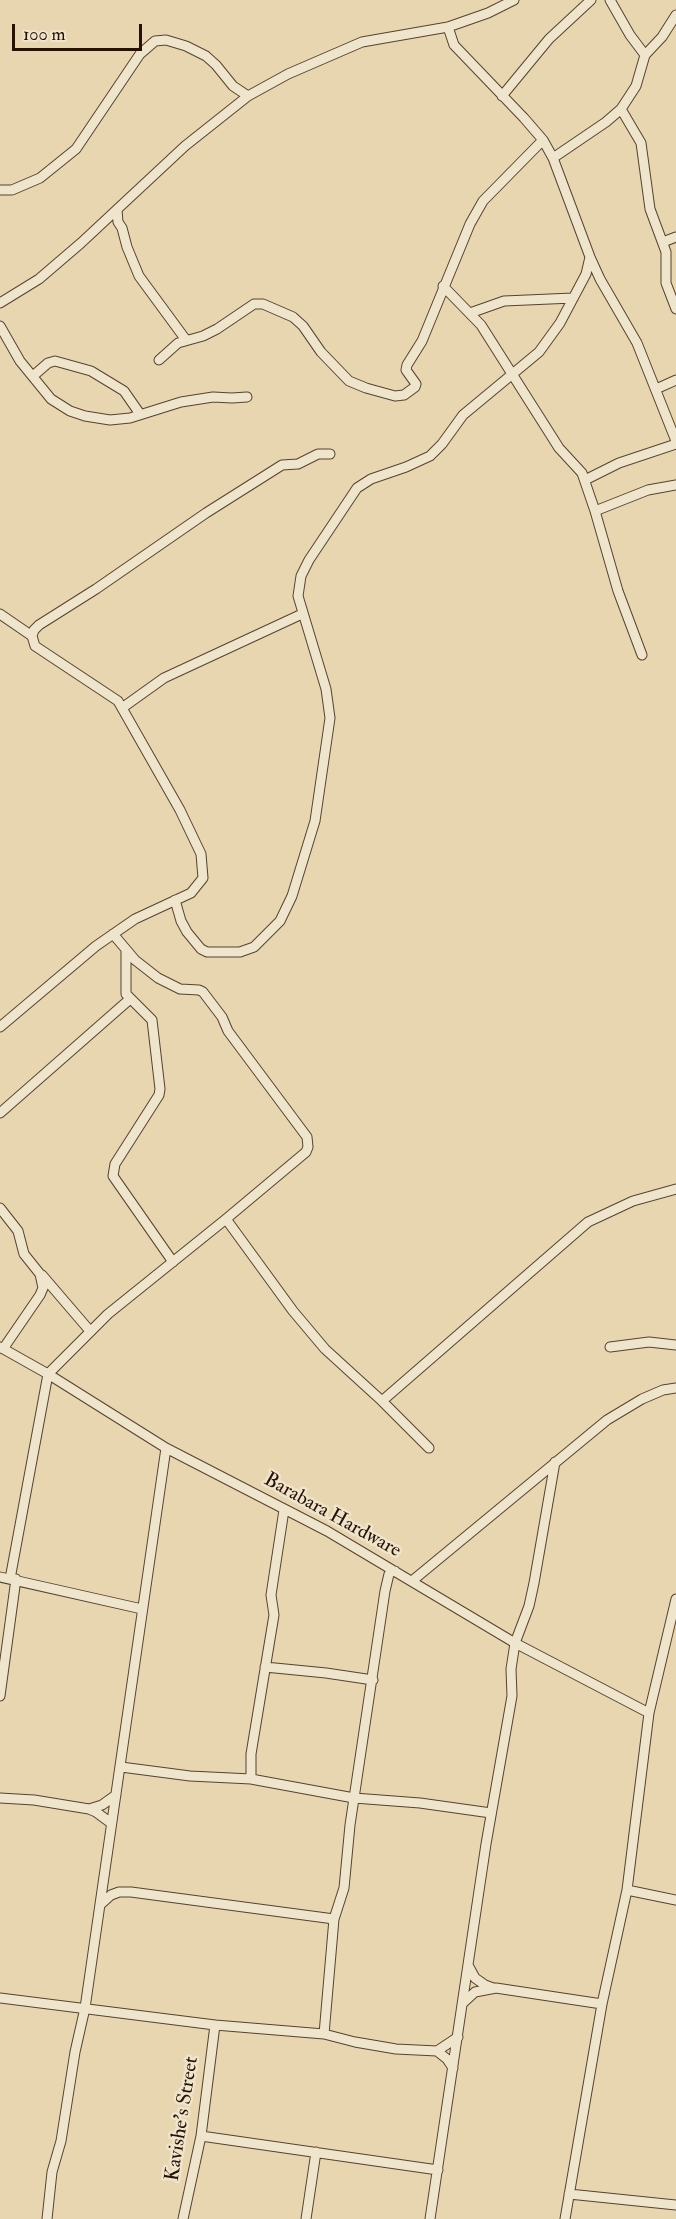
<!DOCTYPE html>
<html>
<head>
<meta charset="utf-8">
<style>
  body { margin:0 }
  #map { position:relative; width:676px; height:2219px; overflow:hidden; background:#e7d6b0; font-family:"IM FELL Double Pica",serif }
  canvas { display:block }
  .scale { position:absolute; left:12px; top:24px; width:130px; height:27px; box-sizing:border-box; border:3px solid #261204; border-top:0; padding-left:8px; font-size:18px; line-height:21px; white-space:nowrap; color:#261204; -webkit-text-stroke:4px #efe4cc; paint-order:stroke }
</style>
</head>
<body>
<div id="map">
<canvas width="676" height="2219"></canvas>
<div class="scale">100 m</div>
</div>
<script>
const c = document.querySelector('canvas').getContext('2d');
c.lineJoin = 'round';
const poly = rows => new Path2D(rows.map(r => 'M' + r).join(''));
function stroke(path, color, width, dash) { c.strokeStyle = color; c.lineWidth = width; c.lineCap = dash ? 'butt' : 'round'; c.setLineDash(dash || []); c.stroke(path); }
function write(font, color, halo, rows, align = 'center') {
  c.font = font + ' "IM FELL Double Pica",serif'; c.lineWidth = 5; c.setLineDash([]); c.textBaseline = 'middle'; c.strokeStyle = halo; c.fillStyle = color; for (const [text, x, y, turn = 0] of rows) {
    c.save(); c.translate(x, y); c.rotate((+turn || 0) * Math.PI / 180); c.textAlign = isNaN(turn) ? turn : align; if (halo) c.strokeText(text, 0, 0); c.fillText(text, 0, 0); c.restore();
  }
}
const minor = poly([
  [610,0,630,35,645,55],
  [448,27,454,45,524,118,543,140,553,158,590,257,600,279,637,343,676,441],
  [502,96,549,39,591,0],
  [621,109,641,143,650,209,666,252,666,283,676,309],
  [553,158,606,122,621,109,636,86,645,55,662,37,676,15],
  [0,190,12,190,40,178,76,149,140,54,155,41,166,40,186,46,206,56,216,65,233,86,248,96],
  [117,210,118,222,122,228,127,247,139,276,186,340],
  [663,242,676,237],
  [443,286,481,325,559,448,582,473,595,511,618,591,642,655],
  [0,303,39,279,81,243,185,146,248,96,288,74,362,42,448,27,488,13,514,0],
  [470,313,504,301,573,298],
  [0,326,20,361,51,399,70,411,85,416,110,420,130,418,181,402,213,397,232,398,247,397],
  [159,360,178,343,203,336,217,329,254,304,263,304,293,317,303,326,321,352,349,381,366,388,395,396,404,395,415,387,416,384,406,370,407,365,422,341,470,224,483,201,543,140],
  [33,376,48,363,55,361,91,371,124,391,140,414],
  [656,389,676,380],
  [585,480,619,463,676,444],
  [595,511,648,490,676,485],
  [0,614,32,636],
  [122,708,164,678,302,614],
  [175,900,181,921,187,932,201,949,207,952,240,952,254,947,280,921,292,896,315,821,330,718,326,689,298,596,301,576,309,560,357,488,371,479,406,467,430,456,442,444,463,415,539,352,560,323,586,274,590,257],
  [126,951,126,994,152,1020,160,1089,159,1095,115,1164,113,1176,173,1262],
  [0,1027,96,946,135,919,191,893,203,878,201,854,180,810,118,701,35,646,32,636,34,630,39,625,96,589,206,513,282,465,298,464,318,454,330,454],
  [0,1113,130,999],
  [0,1208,18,1231,24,1254,40,1274,43,1288,40,1295,3,1349],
  [226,1219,293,1311,325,1349,382,1401,429,1448],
  [42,1275,90,1331],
  [0,1347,48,1374,166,1448,327,1531,515,1643,649,1713],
  [610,1347,649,1342,676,1345],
  [382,1401,588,1222,633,1201,676,1189],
  [0,1577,142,1609],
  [10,1579,48,1374,108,1314,226,1219,306,1152,308,1147,307,1137,228,1031,222,1017,203,992,199,990,180,989,158,978,135,960,113,934],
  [412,1581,607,1420,642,1399,663,1390,676,1388],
  [265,1667,326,1673,373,1680],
  [0,1696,16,1579],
  [121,1767,190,1776,251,1779,354,1798,420,1803,491,1813],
  [251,1779,251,1754,274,1615,271,1595,284,1510],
  [0,1798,34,1800,89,1809,96,1812,111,1823],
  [89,1809,102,1805,116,1795],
  [627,1890,676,1900],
  [100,1905,111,1895,119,1892,131,1892,334,1919],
  [469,1967,475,1978,485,1985,493,1988],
  [0,1998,215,2025,324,2034,355,2042,396,2049,437,2051,447,2059,453,2068],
  [463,2003,475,1992,496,1988,602,2004],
  [324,2034,334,1919,344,1888,350,1825,385,1591,389,1574,393,1571,395,1571],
  [437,2051,458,2037],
  [201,2136,438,2170],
  [569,2194,676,2205],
  [47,2219,52,2172,61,2141,75,2052,85,2008,166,1448],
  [183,2219,201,2136,215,2025],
  [306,2219,316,2152],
  [430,2219,486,1844,512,1696,511,1669,515,1643,529,1606,534,1583,555,1462],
  [565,2219,602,2004,627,1890,649,1713,676,1599]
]);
stroke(minor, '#56432f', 11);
stroke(minor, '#efe4cc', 9);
write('20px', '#261204', '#efe4cc', [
  ["Barabara Hardware",332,1516,29],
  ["Kavishe’s Street",183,2119,-81]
]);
</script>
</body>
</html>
